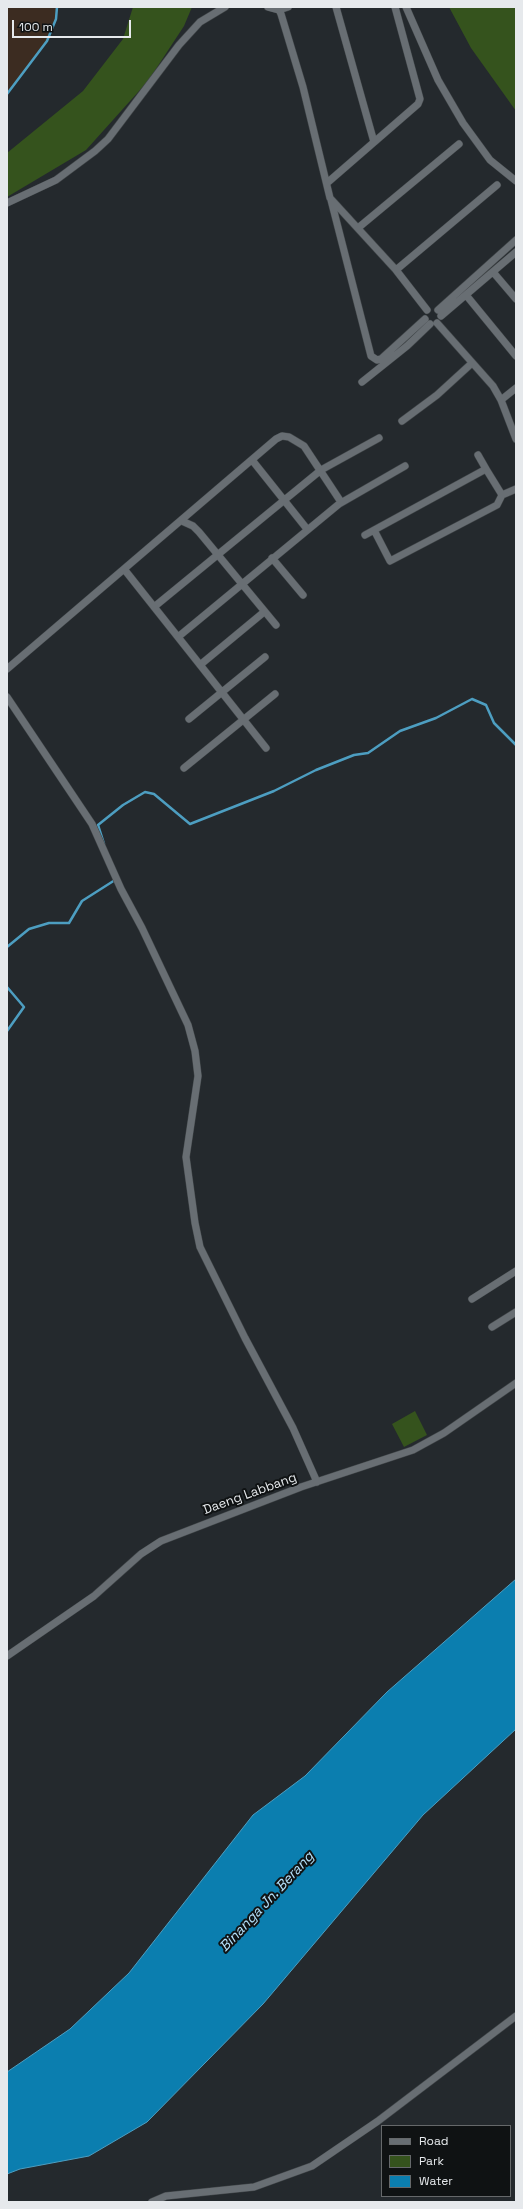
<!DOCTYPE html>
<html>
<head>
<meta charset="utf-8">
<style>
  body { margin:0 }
  #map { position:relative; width:523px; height:2209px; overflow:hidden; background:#24292d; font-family:"Space Grotesk",sans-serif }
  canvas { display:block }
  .frame { position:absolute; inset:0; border:8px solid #e6e9ec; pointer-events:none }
  .legend { position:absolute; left:381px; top:2125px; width:130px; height:72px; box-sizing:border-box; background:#0f1213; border:1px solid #65686a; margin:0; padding:5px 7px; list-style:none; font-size:12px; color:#e6e9ec }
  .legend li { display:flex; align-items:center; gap:8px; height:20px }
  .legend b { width:20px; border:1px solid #65686a }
  .scale { position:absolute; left:12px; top:20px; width:119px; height:18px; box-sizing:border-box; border:2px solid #e6e9ec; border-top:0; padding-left:5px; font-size:12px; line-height:14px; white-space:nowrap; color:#e6e9ec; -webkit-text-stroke:3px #0f1213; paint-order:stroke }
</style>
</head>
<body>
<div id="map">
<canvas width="523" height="2209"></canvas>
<div class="frame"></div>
<ul class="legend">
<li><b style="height:5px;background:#686e73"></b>Road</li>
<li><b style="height:11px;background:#35531d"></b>Park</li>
<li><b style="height:11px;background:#0b7eaf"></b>Water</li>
</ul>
<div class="scale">100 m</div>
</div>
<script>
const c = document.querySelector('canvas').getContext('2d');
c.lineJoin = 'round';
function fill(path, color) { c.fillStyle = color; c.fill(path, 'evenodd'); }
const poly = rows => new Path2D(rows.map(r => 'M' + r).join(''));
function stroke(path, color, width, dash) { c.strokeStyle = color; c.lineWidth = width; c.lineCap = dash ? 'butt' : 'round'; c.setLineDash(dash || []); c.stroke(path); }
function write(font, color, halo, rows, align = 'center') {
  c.font = font + ' "Space Grotesk",sans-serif'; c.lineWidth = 4; c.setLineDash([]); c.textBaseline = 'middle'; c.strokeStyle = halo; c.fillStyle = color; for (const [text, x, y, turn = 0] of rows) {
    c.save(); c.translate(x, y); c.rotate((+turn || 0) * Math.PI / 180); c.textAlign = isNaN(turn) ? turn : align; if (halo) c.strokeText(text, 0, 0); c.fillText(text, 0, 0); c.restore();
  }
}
fill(poly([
  [7,7,57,7,56,19,47,41,7,94]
]), '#3c2c21');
fill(poly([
  [133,7,192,7,184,26,148,81,86,150,7,197,7,153,83,91,123,39],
  [449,7,516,7,516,111,471,48],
  [415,1411,427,1435,404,1447,392,1424]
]), '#35531d');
const water = poly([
  [516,1579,516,1729,423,1815,263,2004,147,2122,89,2156,20,2169,7,2174,7,2072,70,2029,129,1973,253,1815,305,1776,387,1692,516,1579]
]);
fill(water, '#0b7eaf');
stroke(water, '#4d9ec1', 1);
stroke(poly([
  [7,94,47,41,56,19,57,7],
  [104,844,98,825,123,805,145,792,154,794,190,824,274,791,316,770,354,755,368,753,400,731,436,718,472,699,486,705,494,723,516,745],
  [7,947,29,929,49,923,69,923,82,901,115,880],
  [7,987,24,1007,7,1031]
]), '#4d9ec1', 2.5);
const street = poly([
  [268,7,279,10,281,14,303,87,330,198,396,270,427,310],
  [336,7,374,142],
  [406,7,438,80,463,123,490,160,516,181],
  [279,10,288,7],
  [327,183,418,104,420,99,395,7],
  [331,200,371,356,377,360,381,359,425,319],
  [7,203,56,180,95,151,108,139,179,45,200,22,225,7],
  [358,228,459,144],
  [396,270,497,185],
  [493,272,516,299],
  [466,295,516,356],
  [438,310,516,240],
  [441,316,516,252],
  [437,323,493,386,501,400,516,439],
  [362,382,407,346,430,324],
  [501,400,516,388],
  [402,421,437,395,472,363],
  [478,455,486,469],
  [252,460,307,529],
  [182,521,193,526,199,532,276,625],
  [374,530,390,561,497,505,502,495],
  [365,535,486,469,502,495,516,489],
  [272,558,303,595],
  [124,569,266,748],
  [154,607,321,470,379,438],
  [178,637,339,504,405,466],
  [200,665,264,612],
  [7,669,276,439,282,436,289,437,304,446,341,502],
  [7,697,92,824,121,889,142,928,188,1025,195,1051,198,1076,186,1157,195,1223,200,1247,245,1338,293,1428,317,1482],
  [189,719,265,657],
  [184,768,275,694],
  [472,1299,516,1271],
  [492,1327,516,1312],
  [7,1656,94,1596,141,1554,161,1541,301,1487,413,1450,444,1433,516,1383],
  [152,2202,166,2196,254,2187,312,2166,378,2121,516,2016]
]);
stroke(street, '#414649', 8);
stroke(street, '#686e73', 7);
write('13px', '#e6e9ec', '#0f1213', [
  ["Daeng Labbang",250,1494,-20]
]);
write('italic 14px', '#b5e1fb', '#0f1213', [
  ["Binanga Jn. Berang",267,1902,-47]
]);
</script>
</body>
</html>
